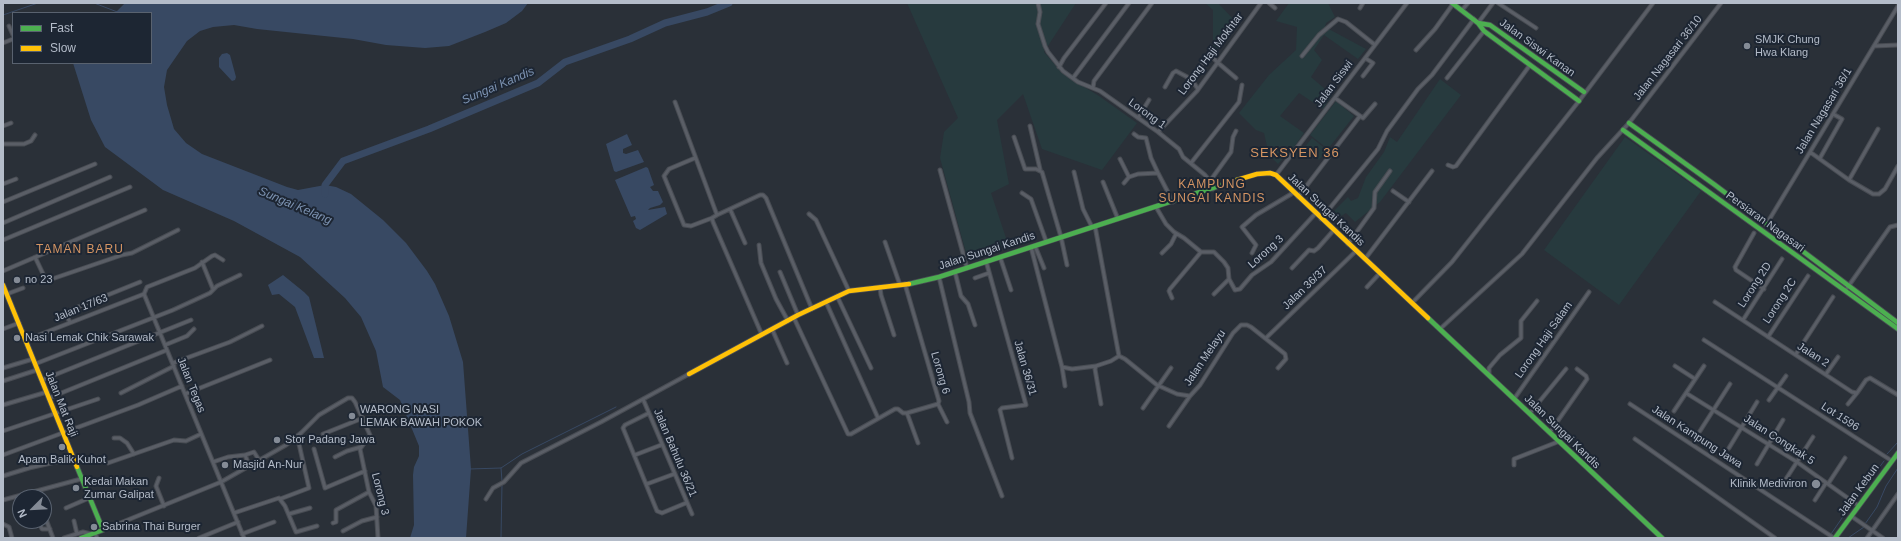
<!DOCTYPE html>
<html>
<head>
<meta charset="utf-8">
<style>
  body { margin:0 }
  #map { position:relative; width:1901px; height:541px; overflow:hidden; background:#2a3038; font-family:Arial,sans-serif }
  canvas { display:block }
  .frame { position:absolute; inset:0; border:4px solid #b4bcc9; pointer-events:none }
  .legend { position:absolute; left:12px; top:12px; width:140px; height:52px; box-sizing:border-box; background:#1d2633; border:1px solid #59626f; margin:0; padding:5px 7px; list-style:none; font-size:12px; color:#b4bcc9 }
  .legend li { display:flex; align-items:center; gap:8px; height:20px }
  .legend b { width:20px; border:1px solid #59626f }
  .north { position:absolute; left:12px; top:489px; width:40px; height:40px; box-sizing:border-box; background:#1d2633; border:1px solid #59626f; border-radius:50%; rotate:246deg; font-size:11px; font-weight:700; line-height:16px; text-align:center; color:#b4bcc9 }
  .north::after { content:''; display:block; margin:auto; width:14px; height:18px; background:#848b96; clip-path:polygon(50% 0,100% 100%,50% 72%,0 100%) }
</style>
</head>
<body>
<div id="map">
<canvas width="1901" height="541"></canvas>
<div class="frame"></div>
<ul class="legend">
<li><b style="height:5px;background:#4caf50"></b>Fast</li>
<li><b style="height:5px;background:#ffc107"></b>Slow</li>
</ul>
<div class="north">N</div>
</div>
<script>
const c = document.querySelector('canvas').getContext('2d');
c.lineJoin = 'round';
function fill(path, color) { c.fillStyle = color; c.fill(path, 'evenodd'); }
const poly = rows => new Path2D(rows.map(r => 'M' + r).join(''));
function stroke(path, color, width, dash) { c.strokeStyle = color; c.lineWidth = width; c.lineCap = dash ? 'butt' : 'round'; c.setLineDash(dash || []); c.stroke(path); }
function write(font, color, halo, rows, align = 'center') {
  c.font = font + ' Arial,sans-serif'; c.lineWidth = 4; c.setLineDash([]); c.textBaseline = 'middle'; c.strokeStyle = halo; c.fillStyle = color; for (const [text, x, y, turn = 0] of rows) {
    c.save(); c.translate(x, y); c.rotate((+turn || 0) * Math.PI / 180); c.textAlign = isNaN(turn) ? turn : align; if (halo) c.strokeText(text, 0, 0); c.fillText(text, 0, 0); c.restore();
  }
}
fill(poly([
  [907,3,1076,3,1044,52,1062,73,1099,96,1137,123,1102,170,1042,149,1023,94,997,120,1009,184,991,193,1008,244,968,260,940,158,944,132,958,118],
  [1205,3,1218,3,1237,23,1213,56,1213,10],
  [1289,3,1328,3,1335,17,1326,23,1325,27,1366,49,1358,59,1324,35,1314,50,1322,60,1311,77,1332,95,1323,109,1299,93,1280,116,1304,133,1297,143,1278,164,1269,155,1264,133,1256,130,1239,113,1269,75,1296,50,1297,27,1276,21],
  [1440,79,1461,95,1380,202,1355,222,1346,213,1333,221,1327,218,1348,197,1351,201,1358,198,1366,177,1384,152,1390,137,1397,142],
  [1336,101,1354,116,1328,149,1310,135],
  [1625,137,1701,191,1619,305,1544,250],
  [1312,138,1327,150,1319,160,1304,148]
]), '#273a3e');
fill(poly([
  [125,3,528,3,522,11,506,23,485,32,449,46,425,48,386,45,353,39,257,29,234,25,213,27,200,31,187,41,167,70,164,87,167,105,174,129,186,143,202,154,287,187,298,190,325,185,336,187,351,194,383,220,406,243,427,271,435,284,449,316,463,362,471,469,466,538,410,538,414,525,413,475,414,467,419,456,419,446,400,400,383,387,376,351,361,317,345,298,300,257,234,221,163,190,105,147,91,120,73,63,151,63,151,13,115,13],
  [227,53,230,55,236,77,235,80,232,81,219,67,219,58,222,54],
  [627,134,632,145,623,149,623,153,626,154,638,150,644,162,616,172,614,171,606,144],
  [646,167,648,168,654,185,650,187,653,191,658,191,663,202,660,205,650,208,648,210,665,207,667,214,640,230,636,228,633,221,636,219,635,216,631,217,615,180],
  [283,275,304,292,309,297,324,358,314,358,295,307,279,294,272,295,268,285]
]), '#384963');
stroke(poly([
  [94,3,120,13],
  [3,15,38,3],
  [1887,454,1898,442],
  [501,468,502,481],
  [470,469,501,468,522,454,616,407],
  [1857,498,1884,461],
  [1865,524,1877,507,1886,486,1898,468],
  [1831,534,1851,505],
  [501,538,502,484],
  [1848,538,1864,527]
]), '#384963', 1);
stroke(poly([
  [325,194,325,185,343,161,429,129,538,83,565,62,630,39,665,23,707,12,729,3]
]), '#384963', 7);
const street = poly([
  [1038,3,1040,12,1038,24,1045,46,1048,52,1063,71,1078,82,1100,91,1158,132,1179,149,1183,157,1205,175,1210,181,1213,189],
  [1269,3,1275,8],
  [1498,3,1536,28],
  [1360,8,1363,3],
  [1462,10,1468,3],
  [1478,23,1493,3],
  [9,26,13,35],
  [3,43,13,39],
  [1874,46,1898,45],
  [1416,50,1435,29,1453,4],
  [1209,53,1217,62,1236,78],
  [1302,56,1319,35,1338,19,1346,22,1375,45],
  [1059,67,1064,58,1106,3],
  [1363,76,1373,63,1365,58],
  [1073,78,1129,3],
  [1447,78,1484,31],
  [1165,87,1173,73,1176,71,1191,79],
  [1093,88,1094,81,1152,3],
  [1198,89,1191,79,1206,59],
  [1335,98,1363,118,1375,104],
  [675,102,717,215],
  [1138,118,1149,100],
  [3,126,11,123],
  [1030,126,1040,169],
  [1158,132,1197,91,1261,3],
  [1134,134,1138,137,1146,138,1151,158,1158,173],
  [1014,137,1025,169,1036,169,1042,172,1061,237,1067,265],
  [3,144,24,144,31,141,35,135],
  [1810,152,1849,180,1873,194,1879,194,1885,189,1898,166],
  [695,158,669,169,664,176,684,225,691,226,712,218],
  [1820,158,1842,119,1833,114],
  [1120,159,1129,177],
  [1191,163,1239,102,1242,85],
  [1448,165,1453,167,1456,166,1530,65],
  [940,170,967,268],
  [1074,172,1083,209,1092,227],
  [1276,175,1407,3],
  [1849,180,1878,129],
  [1210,181,1231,152,1233,137,1236,131],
  [1103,182,1118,219],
  [1124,183,1129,177,1138,174,1158,173,1173,202],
  [3,184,16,179],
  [1393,191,1409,202],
  [1022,193,1031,199,1046,241],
  [1298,197,1360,116],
  [3,202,95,164],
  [1156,207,1166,224,1174,232,1184,238,1201,252,1214,252,1224,262,1228,268,1229,279,1214,294],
  [730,209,745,243],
  [809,214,816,220,849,291],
  [1321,219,1378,149,1387,131,1418,89,1432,75,1474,19],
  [3,223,110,177],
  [1766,225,1898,6],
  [1095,226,1119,356,1111,361,1096,366,1095,369,1101,404],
  [1754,233,1735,267,1736,270,1764,289],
  [3,240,130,187],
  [885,242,900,285],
  [1348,244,1374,208,1375,192,1390,171],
  [759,245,761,263,776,299,788,321],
  [1035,246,1044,268],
  [1031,247,1062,367,1065,386],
  [1162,253,1171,244,1176,234],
  [1252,253,1256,245,1242,227,1256,215,1293,193],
  [35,257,45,278,47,281,49,280,122,255,132,253,178,230],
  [1000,257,1011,290],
  [1365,259,1432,171],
  [986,261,1026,405,1002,408,1000,410,1012,458],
  [202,262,213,289],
  [1292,268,1309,250,1314,251,1318,248,1333,231],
  [3,271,145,210],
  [780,272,798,315],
  [955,272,961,296,968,304,975,325],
  [939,277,969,402,970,413,1002,496],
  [975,278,989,273],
  [1229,279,1235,290,1240,289,1252,275,1271,262,1315,214],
  [880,287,881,295,894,335],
  [1367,287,1380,273],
  [1845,291,1890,227,1898,225],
  [7,294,23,288],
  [144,294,244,538],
  [144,294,147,287,195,268,212,256,215,255,223,260],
  [837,296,871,368],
  [1172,298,1169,291,1170,289,1201,252],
  [826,302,878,418],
  [1715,302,1852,392,1857,393,1866,380,1870,378,1898,395],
  [1412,303,1452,262,1579,101,1653,3],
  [794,318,848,434,851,434,895,409,898,409,903,413,907,413,938,404,939,401,905,284],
  [1743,320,1782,259],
  [70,322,67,317,68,311,140,282],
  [3,329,19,323],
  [772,329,787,363],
  [1440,329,1522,254,1597,158,1629,123,1721,3],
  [762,335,713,222,712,218,717,215,760,195,763,195,766,198,812,309],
  [1768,337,1808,276],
  [1266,338,1356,251],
  [26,340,144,294],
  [1704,340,1892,461],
  [165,345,187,336,194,329],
  [1796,354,1833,297],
  [1119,356,1125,359,1157,385,1177,394,1190,396],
  [173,363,230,342,262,326],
  [35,364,173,310,210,293,217,286,240,275],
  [1675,366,1695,379],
  [1062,367,1072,369,1096,366],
  [3,368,33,359],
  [1826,374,1838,357],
  [1489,375,1489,368,1500,355,1521,338,1521,321,1537,301],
  [42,380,191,320],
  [3,381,37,370],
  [121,393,174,366],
  [1686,393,1797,462,1859,506],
  [185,394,270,360],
  [49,398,167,350],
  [643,399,692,514],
  [1514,399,1589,292],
  [1769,400,1786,376],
  [938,404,947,422],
  [1630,404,1834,538],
  [1848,404,1857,393],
  [3,405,47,392],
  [1143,408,1171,368],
  [1674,411,1704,366],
  [649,413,625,425,623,428,657,511,662,513,686,503],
  [907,413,918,443],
  [1530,413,1566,369],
  [1169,426,1190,396,1200,385,1233,333,1241,325,1247,325,1251,327,1285,354,1286,359,1278,368],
  [3,431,98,399],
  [1700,431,1730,384],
  [1550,432,1587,379,1586,376,1577,369],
  [323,434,363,418],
  [114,438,120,438,127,443,134,454],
  [1635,439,1775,538],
  [1729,448,1757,402],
  [314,449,325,488,365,471],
  [3,455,138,405,182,386],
  [635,455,661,445],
  [335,457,347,451,361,447],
  [213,462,228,457,245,455],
  [108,463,174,440,186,441,201,434],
  [1757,464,1783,420],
  [249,465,245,455,254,452,259,460],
  [1514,465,1514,459,1560,441],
  [3,476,29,468,73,458],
  [159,478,156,486,164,506],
  [1784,482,1813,437],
  [647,484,674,474],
  [1828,484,1845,458],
  [280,499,309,488,299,444],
  [486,499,493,488,504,482,521,463,601,422,689,374],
  [3,500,81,479],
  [1815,500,1826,483],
  [66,508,89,498],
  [234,513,279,498,285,506,296,532,317,526],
  [44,514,53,538],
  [289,514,310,508],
  [1851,516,1883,538],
  [38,521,42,529,50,529],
  [74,521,77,534],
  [333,523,336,522,336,510,369,492],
  [3,524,9,527,12,538],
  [103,530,221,482,286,445,301,433,319,415,348,398,352,398,355,402,370,435,360,449,369,492,376,506,378,538],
  [343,531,362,521,377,517],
  [95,533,97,538],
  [242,534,274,522],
  [64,538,83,532,91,534],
  [199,538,238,522],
  [1867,538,1898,494]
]);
const fast = poly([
  [1452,3,1478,23,1484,31,1579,101],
  [1478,23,1490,25,1584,92],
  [1629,123,1715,185,1898,323],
  [1623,130,1898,329],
  [909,284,939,277,1237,180],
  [1428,318,1662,538],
  [77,467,103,530,81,538],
  [1835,538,1898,453]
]);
const slow = poly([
  [1237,180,1257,174,1270,173,1276,175,1428,318],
  [3,285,77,467],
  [689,374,798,315,849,291,909,284]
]);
stroke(street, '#484c53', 5);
stroke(fast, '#484c53', 6);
stroke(slow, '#484c53', 6);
stroke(street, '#5a5e66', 3);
stroke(fast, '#4caf50', 4.5);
stroke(slow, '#ffc107', 4.5);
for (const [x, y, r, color] of [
  [1747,46,4,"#848b96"],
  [17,280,4,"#848b96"],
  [17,338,4,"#848b96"],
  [352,416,4,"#848b96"],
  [277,440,4,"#848b96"],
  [62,447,4,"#848b96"],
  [225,465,4,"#848b96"],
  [1816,484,5,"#848b96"],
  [76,488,4,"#848b96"],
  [94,527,4,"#848b96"]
]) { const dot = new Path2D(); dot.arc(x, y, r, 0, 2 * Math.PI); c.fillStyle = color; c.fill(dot); stroke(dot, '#1d2633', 1.5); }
write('11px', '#b4bcc9', '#1d2633', [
  ["SMJK Chung",1755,40],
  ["Hwa Klang",1755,53],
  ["no 23",25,280],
  ["Nasi Lemak Chik Sarawak",25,338],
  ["WARONG NASI",360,410],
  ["LEMAK BAWAH POKOK",360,423],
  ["Stor Padang Jawa",285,440],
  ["Apam Balik Kuhot",62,460,"center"],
  ["Masjid An-Nur",233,465],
  ["Kedai Makan",84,482],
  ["Zumar Galipat",84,495],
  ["Klinik Mediviron",1807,484,"right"],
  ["Sabrina Thai Burger",102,527]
], 'left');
write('11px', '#b4bcc9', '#1d2633', [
  ["Jalan Siswi Kanan",1537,48,36],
  ["Lorong Haji Mokhtar",1211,54,-53],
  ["Jalan Nagasari 36/10",1668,58,-52],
  ["Jalan Siswi",1334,84,-53],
  ["Jalan Nagasari 36/1",1824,111,-59],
  ["Lorong 1",1147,114,36],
  ["Jalan Sungai Kandis",1326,210,43],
  ["Persiaran Nagasari",1765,222,36],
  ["Jalan Sungai Kandis",987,251,-18],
  ["Lorong 3",1266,252,-42],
  ["Lorong 2D",1755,285,-57],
  ["Jalan 36/37",1305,288,-44],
  ["Lorong 2C",1780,301,-57],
  ["Jalan 17/63",81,308,-22],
  ["Lorong Haji Salam",1544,340,-55],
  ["Jalan 2",1813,355,33],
  ["Jalan Melayu",1205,358,-56],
  ["Jalan 36/31",1025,368,74],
  ["Lorong 6",940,373,74],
  ["Jalan Tegas",191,385,68],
  ["Jalan Mat Raji",61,404,68],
  ["Lot 1596",1840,417,33],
  ["Jalan Sungai Kandis",1562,432,44],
  ["Jalan Kampung Jawa",1697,437,33],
  ["Jalan Congkak 5",1779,440,33],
  ["Jalan Bahulu 36/21",675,453,67],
  ["Jalan Kebun",1859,490,-54],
  ["Lorong 3",380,494,76]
]);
write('italic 12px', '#7c92b1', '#1d2633', [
  ["Sungai Kandis",498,86,-23],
  ["Sungai Kelang",295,206,23]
]);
c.letterSpacing = '1px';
write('12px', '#d59563', '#1d2633', [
  ["KAMPUNG",1212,185],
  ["SUNGAI KANDIS",1212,199],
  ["TAMAN BARU",80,250]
]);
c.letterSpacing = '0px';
c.letterSpacing = '1px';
write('13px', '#d59563', '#1d2633', [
  ["SEKSYEN 36",1295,153]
]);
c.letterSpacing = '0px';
</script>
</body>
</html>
